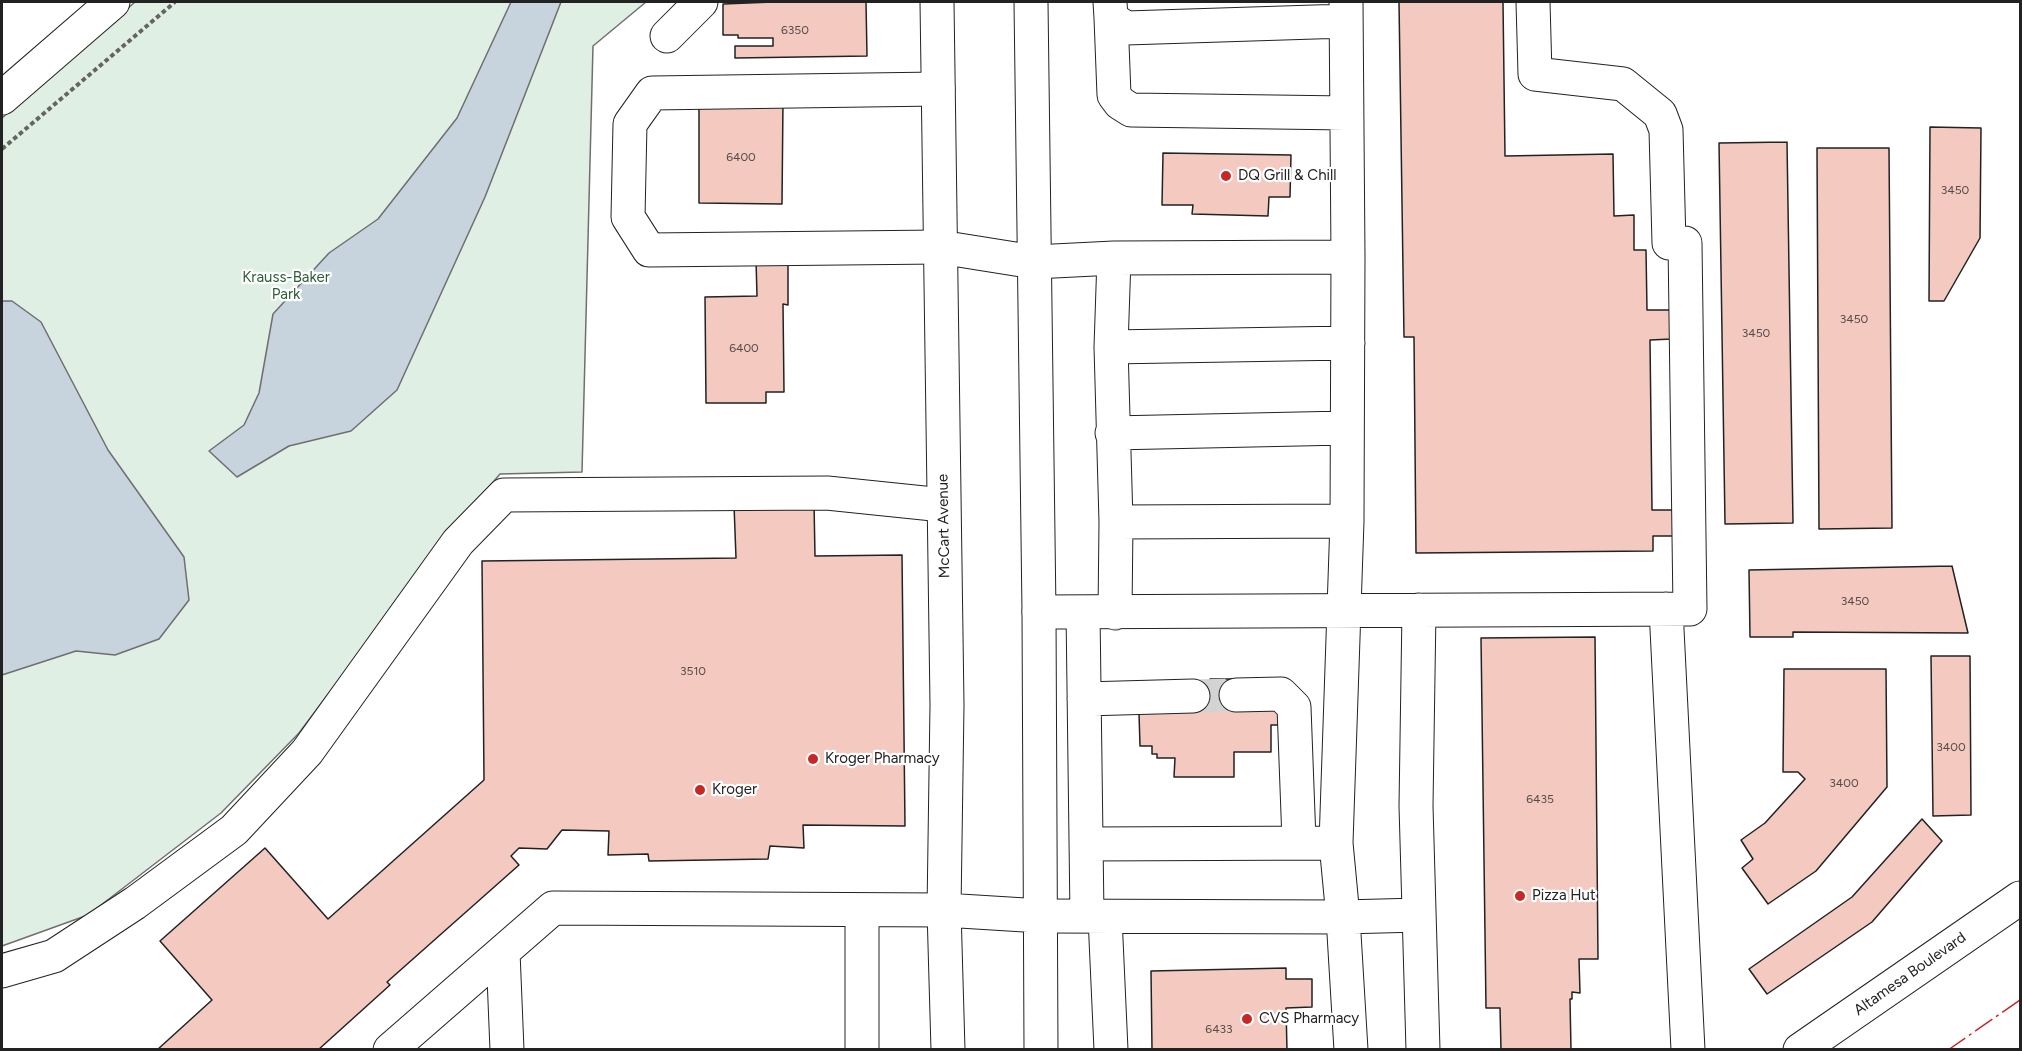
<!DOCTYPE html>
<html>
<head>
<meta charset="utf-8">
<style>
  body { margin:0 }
  #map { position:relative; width:2022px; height:1051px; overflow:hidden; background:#fff; font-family:Figtree,sans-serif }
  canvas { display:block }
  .frame { position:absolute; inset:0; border:3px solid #222; pointer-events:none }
</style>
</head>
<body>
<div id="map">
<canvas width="2022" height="1051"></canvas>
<div class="frame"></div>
</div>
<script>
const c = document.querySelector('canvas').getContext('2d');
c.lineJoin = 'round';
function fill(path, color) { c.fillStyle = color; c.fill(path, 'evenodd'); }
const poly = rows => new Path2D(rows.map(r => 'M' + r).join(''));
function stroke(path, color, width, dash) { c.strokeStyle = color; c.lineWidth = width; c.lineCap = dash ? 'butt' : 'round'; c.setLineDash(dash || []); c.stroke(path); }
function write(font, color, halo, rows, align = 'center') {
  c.font = font + ' Figtree,sans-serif'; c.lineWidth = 4.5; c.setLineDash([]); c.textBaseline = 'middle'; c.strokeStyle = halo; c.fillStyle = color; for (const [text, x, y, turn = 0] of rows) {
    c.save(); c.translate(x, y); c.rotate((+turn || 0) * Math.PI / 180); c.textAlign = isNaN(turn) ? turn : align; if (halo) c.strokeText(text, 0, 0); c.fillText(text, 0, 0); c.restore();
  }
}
const green = poly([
  [135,2,646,2,593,46,582,472,500,474,446,537,299,733,221,813,88,915,2,946,2,118,135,2]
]);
fill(green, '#e0efe3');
stroke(green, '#6f6f6f', 1.5);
const water = poly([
  [511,2,561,2,485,197,397,390,351,431,289,446,237,477,209,451,244,425,259,393,273,314,329,253,378,219,457,118,511,2],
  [2,301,12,301,41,322,108,450,184,557,189,600,159,639,115,655,76,651,2,675,2,301]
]);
fill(water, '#c7d3dd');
stroke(water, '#6f6f6f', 1.5);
const building = poly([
  [773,2,866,2,867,56,735,58,735,46,773,46,773,38,738,38,738,35,723,35,723,4,773,2],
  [1399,2,1503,2,1505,156,1613,154,1614,216,1634,215,1634,250,1646,250,1647,310,1671,310,1672,339,1650,340,1652,510,1673,510,1673,536,1653,536,1653,551,1416,553,1414,337,1404,337,1399,2],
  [699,101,783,101,782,204,699,203,699,101],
  [1930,127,1981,128,1980,238,1944,301,1929,301,1930,127],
  [1787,142,1793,523,1725,524,1719,143,1787,142],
  [1817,148,1889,148,1892,528,1819,529,1817,148],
  [1163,153,1291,155,1290,197,1269,197,1268,216,1192,214,1193,205,1162,205,1163,153],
  [788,259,788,305,783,304,784,392,766,392,766,403,706,403,705,297,757,296,756,260,788,259],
  [814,503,815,556,902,555,905,826,803,825,804,848,770,846,768,859,649,861,648,854,608,855,609,831,562,830,547,849,519,848,511,856,519,865,387,982,390,985,318,1050,157,1050,212,1000,160,941,265,848,328,919,484,780,482,561,736,558,734,505,814,503],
  [1952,566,1968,633,1793,632,1793,637,1750,637,1749,570,1952,566],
  [1595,637,1598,959,1579,959,1580,993,1572,992,1572,999,1570,999,1571,1050,1501,1050,1500,1008,1486,1008,1481,638,1595,637],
  [1931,656,1970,656,1971,815,1933,816,1931,656],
  [1784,669,1886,669,1887,787,1816,871,1768,904,1742,868,1753,859,1741,840,1765,823,1805,779,1798,772,1783,772,1784,669],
  [1210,679,1234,679,1234,682,1289,710,1289,725,1271,725,1271,752,1234,752,1234,777,1174,777,1175,758,1157,758,1157,754,1152,754,1152,746,1140,746,1139,713,1151,704,1210,704,1210,679],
  [1922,819,1942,841,1872,922,1767,994,1749,969,1852,897,1922,819],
  [1286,968,1286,979,1312,979,1312,1007,1286,1008,1287,1050,1152,1050,1151,971,1286,968]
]);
fill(building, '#f3c9c0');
stroke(building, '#222', 1.5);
stroke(poly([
  [1193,696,1236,695]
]), '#d3d3d3', 33, [33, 16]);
const minor = poly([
  [1110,2,1111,18,1126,28,1346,21],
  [1346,2,1348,257],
  [1111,18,1114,95,1120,103,1131,110,1346,113],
  [667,36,701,2],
  [938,89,652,93,630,124,628,217,649,250,940,247],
  [2,98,113,2],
  [1114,258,1111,347,1116,522,1115,613],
  [1034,262,1114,258,1348,257,1347,521,1336,843,1343,917,1041,916],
  [1111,347,1348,343],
  [1112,433,1346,428],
  [1116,522,1347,521],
  [1666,609,1688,1050],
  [1419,610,1416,806,1423,1050],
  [1039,612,1690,609,1685,243,1669,243,1666,130,1660,114,1623,84,1535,74,1533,2],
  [1083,612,1087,916],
  [1236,695,1281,694,1294,707,1299,841],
  [1084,699,1193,696],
  [1086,844,1336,843],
  [1105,917,1111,1050],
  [503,952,507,1050],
  [2,971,54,956,135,903,234,830,307,752,458,542,504,495,827,493,943,505],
  [390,1050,553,908,944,910],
  [862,1050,862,910],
  [1351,1050,1343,917,1419,915]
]);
const major = poly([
  [937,2,947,705,944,910,948,1050],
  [1031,2,1039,612,1041,1050],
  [940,247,1034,262],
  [944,910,1041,916],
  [1800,1050,2020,898]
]);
stroke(minor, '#222', 35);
stroke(major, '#222', 35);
stroke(poly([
  [2,149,175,2]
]), '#646464', 4, [4.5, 3]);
stroke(minor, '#fff', 33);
stroke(major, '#fff', 33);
stroke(poly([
  [1948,1050,2020,1000]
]), '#c62828', 1.5, [21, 4.5, 3, 4.5]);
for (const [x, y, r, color] of [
  [1226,176,6,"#c62828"],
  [813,759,6,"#c62828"],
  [700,790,6,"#c62828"],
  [1520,896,6,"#c62828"],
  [1247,1019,6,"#c62828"]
]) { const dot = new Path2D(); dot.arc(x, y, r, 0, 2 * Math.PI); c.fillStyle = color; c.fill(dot); stroke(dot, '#fff', 2); }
write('12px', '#564c4a', null, [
  ["6350",795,30],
  ["6400",741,157],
  ["3450",1955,190],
  ["3450",1854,319],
  ["3450",1756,333],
  ["6400",744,348],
  ["3450",1855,601],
  ["3510",693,671],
  ["3400",1951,747],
  ["3400",1844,783],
  ["6435",1540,799],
  ["6433",1219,1029]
]);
write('15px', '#222', '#fff', [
  ["DQ Grill & Chill",1238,176],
  ["Kroger Pharmacy",825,759],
  ["Kroger",712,790],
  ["Pizza Hut",1532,896],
  ["CVS Pharmacy",1259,1019]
], 'left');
write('15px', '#2f5e38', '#fff', [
  ["Krauss-Baker",286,278],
  ["Park",286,295]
]);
write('15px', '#222', '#fff', [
  ["McCart Avenue",944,526,-91],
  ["Altamesa Boulevard",1910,974,-35]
]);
</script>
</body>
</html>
